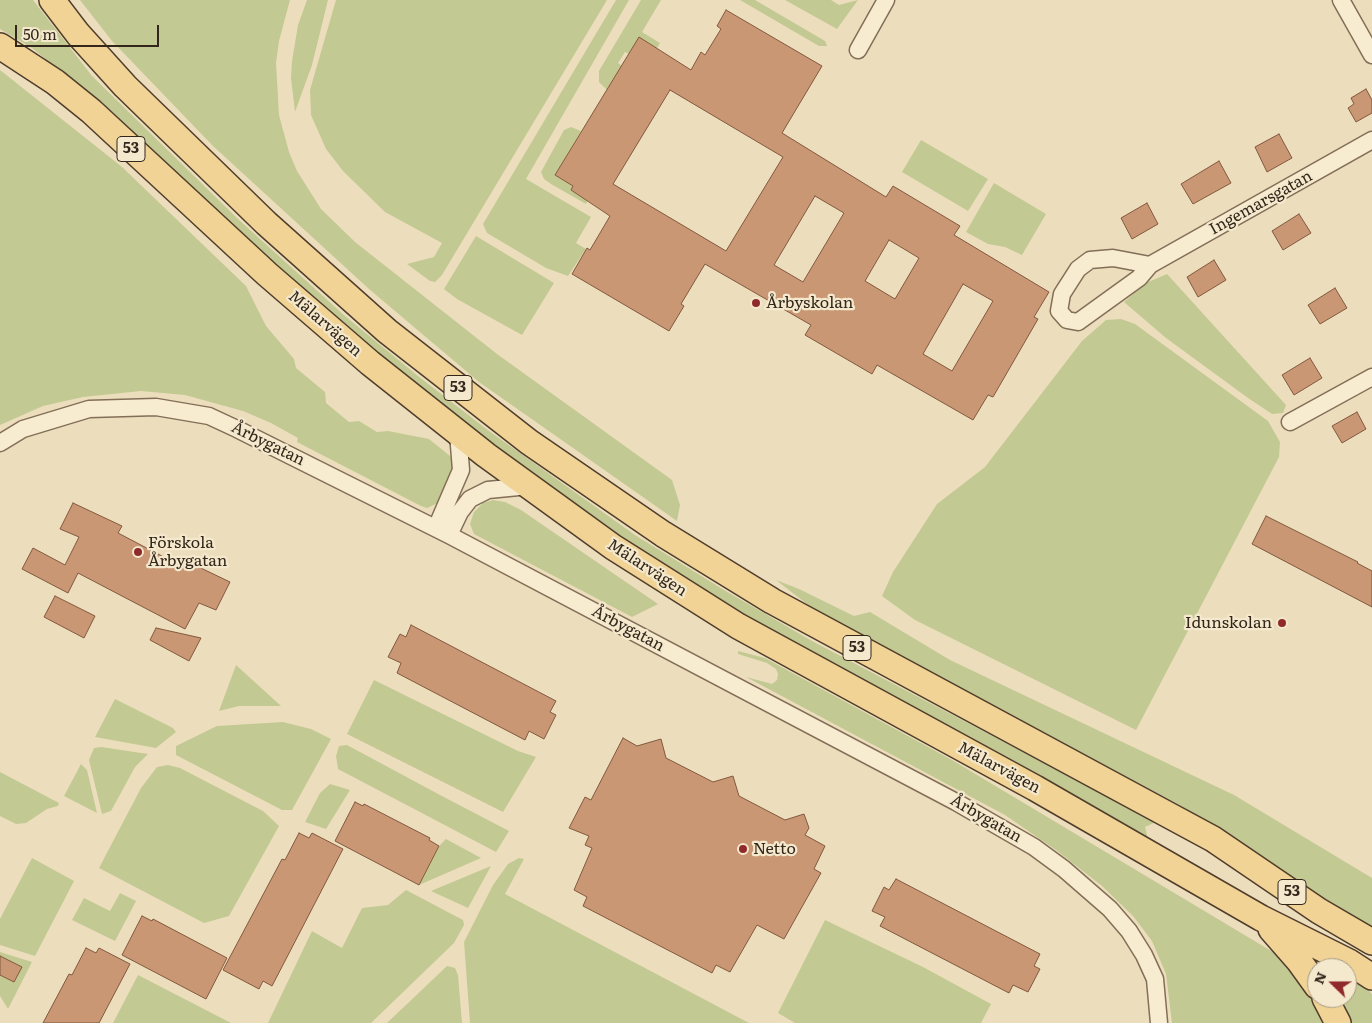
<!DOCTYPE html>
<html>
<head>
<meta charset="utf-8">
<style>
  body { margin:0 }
  #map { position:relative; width:1372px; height:1023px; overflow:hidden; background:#ecdebd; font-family:Literata,serif }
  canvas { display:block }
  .north { position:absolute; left:1307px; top:958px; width:50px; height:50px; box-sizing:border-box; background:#f4e8cd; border:1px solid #a79b86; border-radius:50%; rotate:292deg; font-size:14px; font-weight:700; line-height:20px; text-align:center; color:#33271b }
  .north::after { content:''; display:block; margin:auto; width:18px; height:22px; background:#90292a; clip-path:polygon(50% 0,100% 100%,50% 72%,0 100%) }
  .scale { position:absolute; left:15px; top:25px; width:144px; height:22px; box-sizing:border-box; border:2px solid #33271b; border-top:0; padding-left:6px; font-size:15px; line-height:18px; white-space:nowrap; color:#33271b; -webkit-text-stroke:4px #f4e8cd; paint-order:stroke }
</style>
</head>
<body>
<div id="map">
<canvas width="1372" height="1023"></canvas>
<div class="north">N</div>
<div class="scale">50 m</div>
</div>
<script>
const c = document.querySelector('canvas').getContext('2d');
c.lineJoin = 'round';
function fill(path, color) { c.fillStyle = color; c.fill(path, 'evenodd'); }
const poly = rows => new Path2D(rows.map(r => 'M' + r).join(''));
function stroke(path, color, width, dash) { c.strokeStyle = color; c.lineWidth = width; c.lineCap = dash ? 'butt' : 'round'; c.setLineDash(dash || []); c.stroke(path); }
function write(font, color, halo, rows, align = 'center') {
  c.font = font + ' Literata,serif'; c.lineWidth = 4.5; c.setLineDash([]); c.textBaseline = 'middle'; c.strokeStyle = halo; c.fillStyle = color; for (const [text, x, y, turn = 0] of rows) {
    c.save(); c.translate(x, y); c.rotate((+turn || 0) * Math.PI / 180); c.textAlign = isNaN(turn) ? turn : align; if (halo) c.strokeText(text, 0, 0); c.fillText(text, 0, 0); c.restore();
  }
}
fill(poly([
  [0,0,33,0,92,76,238,219,345,316,418,376,489,431,635,535,724,590,812,641,1156,822,1145,827,1148,839,1016,762,758,623,630,542,481,437,329,314,240,235,114,115,32,48,0,29],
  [80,0,290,0,279,41,276,63,279,115,289,152,297,171,321,209,355,242,497,354,672,480,680,505,677,521,479,382,369,289,213,146,112,41],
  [307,0,328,0,312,65,295,112,291,78,292,61,298,25],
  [336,0,607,0,442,275,435,282,430,281,407,264,434,257,442,243,385,212,343,171,326,149,311,115,310,90],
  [616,0,629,0,526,179,591,217,576,243,586,249,568,276,546,268,487,233,483,224],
  [641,0,661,0,642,32,660,43,654,53,636,42,629,54,625,52,618,63,622,66,607,90,599,82,599,71],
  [740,0,755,0,825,41,827,46,819,46],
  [785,0,831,0,839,5,858,0,837,29],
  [0,70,122,167,246,286,266,326,294,359,296,368,325,392,326,403,349,422,359,421,377,432,388,431,429,439,450,456,454,464,453,470,438,503,427,508,421,506,297,442,298,438,271,423,243,411,185,395,141,391,83,397,43,406,0,425],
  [571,127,581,131,555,175,573,186,571,190,588,200,586,204,551,184,544,179,541,172,564,130],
  [921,140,988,179,968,211,902,172],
  [994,183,1046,214,1022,255,1005,247,988,244,966,232],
  [476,236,554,283,522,335,457,299,444,289],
  [1167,274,1286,405,1283,413,1272,414,1248,398,1166,338,1124,302,1146,283],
  [1121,319,1135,324,1268,421,1280,442,1279,457,1136,730,915,620,882,596,893,572,937,504,985,467,1082,341,1106,320],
  [493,500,505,502,521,510,658,604,632,617,474,534,470,524,474,512,483,503],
  [776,580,799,589,854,616,870,612,950,660,1234,795,1372,878,1372,933,1312,896,1258,854,1178,804,816,611],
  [738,651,765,658,952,760,1278,955,1307,986,1330,1023,1172,1023,1166,974,1152,941,1133,916,1102,886,1056,850,1005,815,746,677,772,684,777,680,778,674,776,669,767,663,738,654],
  [236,665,281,706,239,706,219,711],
  [374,680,518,751,536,757,503,812,347,734],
  [115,699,173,728,176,732,156,748,95,737],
  [283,722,311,729,331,739,292,810,282,810,176,755,176,746,217,726],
  [347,745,440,795,509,831,496,852,338,769,336,756,339,746],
  [101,747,148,754,135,767,111,811,102,814,89,760,94,748],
  [81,764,87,770,97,813,64,796],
  [168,765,180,768,263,811,279,826,229,916,204,923,99,868,141,788,157,767],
  [0,772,59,803,58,806,47,809,26,823,16,824,0,816],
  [330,784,350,790,326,829,305,822,320,793],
  [446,839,481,858,419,885,439,846],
  [32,858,74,881,35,956,0,945,0,919],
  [519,858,524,859,505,894,749,1023,470,1023,464,942,493,885,508,864],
  [491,866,468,908,431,891],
  [406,890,463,920,464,925,454,943,371,1023,268,1023,312,931,342,948,362,908,388,905],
  [120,893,136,901,115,941,72,920,84,898,110,911],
  [825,920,923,967,991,1004,981,1023,795,1023,778,1013],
  [0,952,32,962,8,1009,0,996],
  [447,966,455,968,458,975,462,1023,387,1023],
  [1347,974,1360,981,1372,994,1372,1023,1346,1023,1334,998,1347,998],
  [138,975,231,1023,113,1023]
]), '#c3c992');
const building = poly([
  [726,10,822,66,782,133,886,197,893,186,960,226,954,235,1049,292,1034,317,1038,319,993,397,988,395,973,420,877,365,872,374,805,335,811,325,705,264,681,304,684,306,669,331,572,274,587,248,590,250,610,216,571,190,573,186,555,175,639,37,691,70,701,52,705,55,721,29,717,26,726,10],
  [670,90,783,157,726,251,613,184,670,90],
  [815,196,844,213,803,282,774,265,815,196],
  [889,240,919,258,895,299,865,281,889,240],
  [963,284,993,301,952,371,923,354,963,284],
  [1366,89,1372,100,1372,113,1356,122,1348,108,1354,104,1351,98,1366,89],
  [1279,134,1292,158,1267,172,1255,147,1279,134],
  [1219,161,1231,183,1193,204,1181,184,1219,161],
  [1147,203,1158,224,1132,239,1121,218,1147,203],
  [1299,214,1311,233,1283,250,1272,231,1299,214],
  [1214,260,1226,280,1198,297,1187,277,1214,260],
  [1335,288,1347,308,1320,324,1308,305,1335,288],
  [1310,358,1322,378,1294,395,1282,375,1310,358],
  [1357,412,1366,429,1342,443,1332,426,1357,412],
  [73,503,122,526,118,533,179,565,182,559,230,582,216,610,199,603,185,629,78,573,68,593,22,569,33,548,65,565,79,537,60,529,73,503],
  [1266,516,1358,562,1357,563,1372,571,1372,607,1252,544,1266,516],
  [55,596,95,616,84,638,44,617,55,596],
  [411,625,556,701,550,712,556,715,544,739,529,731,525,740,397,673,401,663,388,657,400,634,406,637,411,625],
  [156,628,201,638,189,661,150,640,156,628],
  [623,738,637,746,661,739,666,758,713,782,733,776,739,796,785,820,804,814,809,828,805,835,825,846,814,869,821,873,784,939,757,925,730,972,716,965,712,973,583,906,587,897,574,890,592,848,585,845,589,836,569,828,585,797,591,800,623,738],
  [355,802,363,806,364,804,430,838,429,840,439,846,419,885,335,841,355,802],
  [299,833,309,838,312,833,343,849,272,986,263,981,259,989,223,970,282,859,285,860,299,833],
  [896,879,1040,954,1034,966,1040,969,1028,992,1013,985,1009,993,880,926,885,917,872,911,884,887,889,890,896,879],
  [142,916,152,921,153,919,227,958,206,999,122,955,142,916],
  [86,948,96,953,99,948,130,964,99,1023,43,1023,69,974,72,975,86,948],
  [0,956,22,967,14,982,0,975,0,956]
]);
fill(building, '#c99774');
stroke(building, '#82583e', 1);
const minor = poly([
  [1341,0,1372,55],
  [858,50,886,0],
  [1150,265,1113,258,1090,260,1078,269,1062,294,1059,311,1067,320,1078,322,1139,278,1150,265,1372,140],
  [1290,422,1372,377],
  [0,443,23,429,89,409,156,407,209,416,237,429,449,535,956,802,1034,847,1064,869,1110,909,1129,931,1144,955,1155,979,1159,1023],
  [436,528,461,470,458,433],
  [449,535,460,512,470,499,488,490,529,486]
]);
const primary = poly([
  [52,0,78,34,125,86,266,223,387,331,529,442,663,534,772,601,1213,839,1319,911,1372,942],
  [0,46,55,82,91,111,267,274,370,363,486,455,613,547,738,626,1035,788,1261,918,1349,962,1372,977],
  [1271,929,1299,961,1317,986],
  [1325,998,1338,1023]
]);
stroke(minor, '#836e57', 19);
stroke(primary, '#513d2c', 28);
stroke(minor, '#f7ebd0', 16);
stroke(primary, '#f0d395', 25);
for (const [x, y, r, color] of [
  [756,303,5,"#90292a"],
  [138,552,5,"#90292a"],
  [1282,623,5,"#90292a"],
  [743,849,5,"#90292a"]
]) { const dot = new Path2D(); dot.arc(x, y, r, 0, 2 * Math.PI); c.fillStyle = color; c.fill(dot); stroke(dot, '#f4e8cd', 2); }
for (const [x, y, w] of [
  [131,149,28],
  [458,388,28],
  [857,648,28],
  [1292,892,28]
]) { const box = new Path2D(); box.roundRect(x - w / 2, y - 12.5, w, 25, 4); c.fillStyle = '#f4e8cd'; c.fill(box); stroke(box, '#33271b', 1); }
write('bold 15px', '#33271b', null, [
  ["53",131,149],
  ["53",458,388],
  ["53",857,648],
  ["53",1292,892]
]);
write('16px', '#33271b', '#f4e8cd', [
  ["Ingemarsgatan",1261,203,-29],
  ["Mälarvägen",325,324,41],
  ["Årbygatan",268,444,26],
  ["Mälarvägen",647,568,33],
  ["Årbygatan",628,629,28],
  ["Mälarvägen",999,768,28],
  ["Årbygatan",986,819,30]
]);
write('16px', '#33271b', '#f4e8cd', [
  ["Årbyskolan",766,303],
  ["Förskola",148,543],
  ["Årbygatan",148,561],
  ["Idunskolan",1272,623,"right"],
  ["Netto",753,849]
], 'left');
</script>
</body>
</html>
